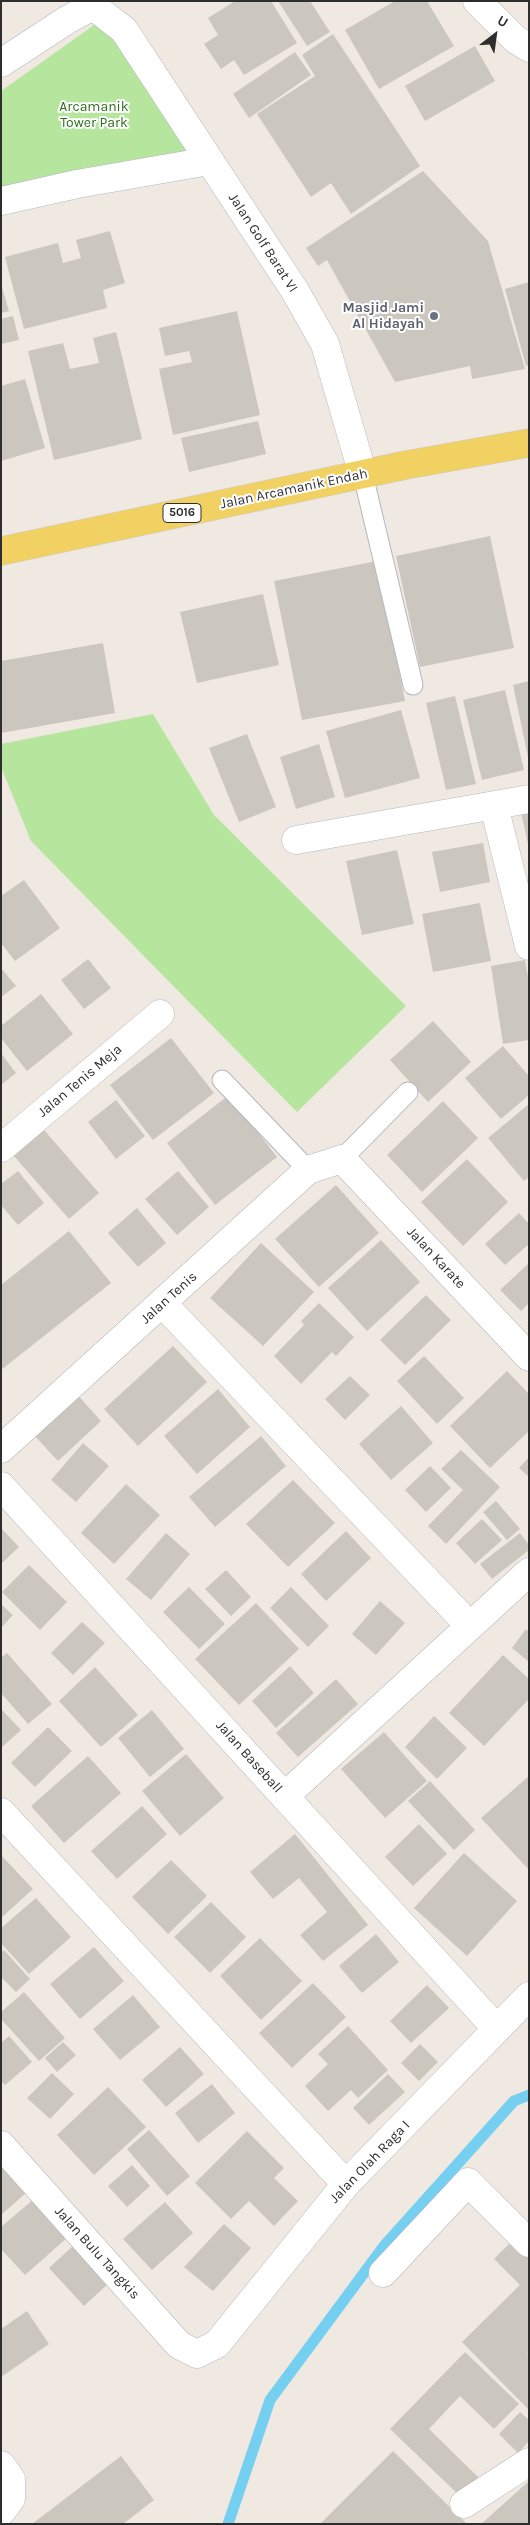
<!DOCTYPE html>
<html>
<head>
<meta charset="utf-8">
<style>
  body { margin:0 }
  #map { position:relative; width:530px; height:2525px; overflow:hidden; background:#efe9e1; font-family:Karla,sans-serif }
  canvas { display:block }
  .frame { position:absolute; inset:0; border:2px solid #2e2e2e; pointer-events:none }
  .north { position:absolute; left:470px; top:10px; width:50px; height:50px; -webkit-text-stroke:4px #fff; paint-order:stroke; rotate:30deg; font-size:14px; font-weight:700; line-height:20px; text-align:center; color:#2e2e2e }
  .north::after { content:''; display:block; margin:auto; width:18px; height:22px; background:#2e2e2e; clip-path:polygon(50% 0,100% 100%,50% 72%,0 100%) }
</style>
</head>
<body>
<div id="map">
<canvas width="530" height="2525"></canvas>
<div class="frame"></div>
<div class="north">U</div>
</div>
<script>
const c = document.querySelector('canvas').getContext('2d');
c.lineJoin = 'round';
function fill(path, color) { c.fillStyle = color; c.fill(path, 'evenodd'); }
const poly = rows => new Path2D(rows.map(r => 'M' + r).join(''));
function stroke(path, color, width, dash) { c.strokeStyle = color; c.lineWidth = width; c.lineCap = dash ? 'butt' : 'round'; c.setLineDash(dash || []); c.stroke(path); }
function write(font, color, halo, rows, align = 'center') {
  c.font = font + ' Karla,sans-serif'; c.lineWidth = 4; c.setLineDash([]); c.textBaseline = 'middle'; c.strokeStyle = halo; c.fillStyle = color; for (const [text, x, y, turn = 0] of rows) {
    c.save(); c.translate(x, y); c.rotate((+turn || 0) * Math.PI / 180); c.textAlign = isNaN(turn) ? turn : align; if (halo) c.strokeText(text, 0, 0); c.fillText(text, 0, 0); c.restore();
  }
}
fill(poly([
  [111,13,226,167,1,207,1,91],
  [153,714,214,815,406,1006,297,1112,31,841,1,767,1,744]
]), '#b6e59e');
stroke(poly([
  [228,2524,270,2400,384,2246,514,2101,529,2095]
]), '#75cff0', 11);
fill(poly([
  [235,1,271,1,297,43,244,75,234,60,221,69,204,44,218,35,208,18],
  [278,1,310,1,330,32,307,46],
  [395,1,427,1,454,46,379,89,345,30],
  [333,34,420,166,351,214,331,183,311,197,257,114,315,76,302,55],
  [475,46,495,81,425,121,405,86],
  [295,52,311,75,249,118,233,94],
  [423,171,488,241,525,369,472,379,470,366,395,382,327,260,318,266,306,248],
  [110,231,125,283,103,290,107,308,24,329,5,257,58,243,63,263,81,258,76,240],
  [529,282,529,365,526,366,505,289],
  [1,284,9,311,1,313],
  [237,311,260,415,173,435,159,369,192,362,189,351,165,356,159,328],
  [13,316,19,340,1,344,1,319],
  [116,332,142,439,54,460,28,351,63,343,70,369,99,363,93,338],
  [25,379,45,448,1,461,1,386],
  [258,421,266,454,189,472,181,438],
  [490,536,514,648,420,667,396,556],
  [377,561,405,701,302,720,274,581],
  [263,594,279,665,197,683,180,612],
  [103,643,115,713,1,733,1,661],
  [529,681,529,757,528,757,513,685],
  [505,690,524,770,482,780,463,700],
  [455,696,476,784,446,790,426,703],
  [401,710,420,778,345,798,326,731],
  [247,734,276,807,239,822,209,748],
  [319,744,335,797,296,809,280,757],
  [529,810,529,844,528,844,521,812],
  [483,843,490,882,440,892,432,852],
  [397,850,414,924,362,935,346,861],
  [24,880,60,928,15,961,1,943,1,896],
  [480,903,491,961,433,972,422,914],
  [88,959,111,988,84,1009,61,980],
  [525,960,529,983,529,1040,503,1044,491,966],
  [1,968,16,986,1,997],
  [41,994,73,1034,27,1071,1,1038,1,1026],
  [433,1021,471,1062,428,1102,390,1060],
  [171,1038,214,1093,153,1140,110,1085],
  [503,1046,529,1076,529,1095,501,1119,465,1078],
  [1,1053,16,1073,1,1085],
  [229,1095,277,1157,215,1205,167,1143],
  [116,1100,145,1136,116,1159,88,1122],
  [443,1101,478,1138,422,1192,387,1155],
  [529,1104,529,1177,524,1181,488,1138],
  [44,1130,99,1193,69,1219,14,1156],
  [467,1159,508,1202,463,1246,421,1202],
  [18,1171,44,1203,18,1225,1,1205,1,1184],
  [178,1171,209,1207,177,1235,145,1199],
  [336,1185,379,1233,319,1287,275,1239],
  [137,1208,166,1243,138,1267,108,1233],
  [519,1213,529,1224,529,1244,505,1265,485,1244],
  [69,1231,111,1283,1,1370,1,1285],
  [381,1240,420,1282,367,1331,328,1288],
  [261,1243,314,1292,263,1346,210,1298],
  [529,1263,529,1303,521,1311,500,1290],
  [426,1295,451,1320,405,1365,380,1340],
  [319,1303,354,1337,336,1356,332,1352,301,1384,274,1356,304,1325,301,1321],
  [173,1346,207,1382,138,1446,104,1409],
  [424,1356,464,1398,437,1424,397,1381],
  [507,1371,529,1394,529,1431,490,1468,450,1426],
  [350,1376,370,1395,345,1420,325,1399],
  [218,1389,250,1427,197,1474,164,1436],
  [75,1392,101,1421,58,1461,31,1432],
  [401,1406,433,1443,391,1480,359,1444],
  [261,1436,286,1466,215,1527,189,1497],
  [83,1443,109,1466,76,1502,51,1480],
  [461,1450,500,1487,446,1544,428,1526,463,1490,441,1469],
  [529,1457,529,1477,519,1468],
  [430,1466,451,1488,426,1512,405,1490],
  [293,1480,335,1523,288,1567,246,1524],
  [126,1484,160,1515,114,1564,81,1533],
  [496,1501,520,1529,507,1540,483,1512],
  [482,1519,502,1540,475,1564,456,1543],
  [1,1528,19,1547,1,1564],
  [346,1531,371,1558,326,1601,301,1574],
  [166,1533,190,1554,151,1600,126,1579],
  [520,1533,529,1545,529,1550,492,1579,480,1564],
  [29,1565,67,1602,40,1630,2,1592],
  [226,1570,251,1597,231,1616,205,1589],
  [189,1587,225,1624,199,1649,163,1612],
  [291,1587,329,1626,308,1647,270,1608],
  [380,1601,405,1623,376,1655,352,1634],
  [256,1603,299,1649,239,1705,195,1659],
  [1,1604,13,1615,1,1628],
  [82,1622,105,1643,73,1675,51,1653],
  [526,1629,529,1632,529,1662,512,1648],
  [7,1653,52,1704,28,1724,1,1693,1,1658],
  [503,1655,529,1679,529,1699,484,1746,449,1713],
  [290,1666,314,1693,276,1728,252,1701],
  [95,1667,138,1715,101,1747,59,1701],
  [336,1679,358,1704,298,1757,276,1733],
  [1,1709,21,1730,1,1748],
  [152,1710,184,1749,150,1777,118,1738],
  [434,1716,467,1748,437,1779,405,1747],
  [48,1727,72,1751,35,1787,11,1763],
  [384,1732,427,1781,385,1818,341,1769],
  [186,1754,224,1798,180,1836,142,1791],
  [88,1756,121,1793,64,1843,31,1806],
  [529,1776,529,1870,481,1818],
  [430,1781,475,1830,454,1850,408,1801],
  [142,1806,167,1834,117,1879,91,1851],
  [419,1824,447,1854,413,1886,385,1857],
  [295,1834,368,1925,323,1961,300,1935,327,1912,299,1878,273,1899,250,1872],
  [464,1853,517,1901,467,1956,414,1908],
  [1,1855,33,1889,1,1918],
  [171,1860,207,1896,168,1934,132,1897],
  [36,1898,71,1937,29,1974,1,1943,1,1928],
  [211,1902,246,1937,210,1973,174,1937],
  [376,1934,399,1962,362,1993,339,1966],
  [260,1938,302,1981,261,2020,220,1976],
  [94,1947,124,1981,80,2019,50,1984],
  [4,1950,30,1979,16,1992,1,1977,1,1953],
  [313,1983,346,2017,292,2068,259,2033],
  [427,1985,449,2008,411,2043,390,2021],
  [24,1992,65,2038,39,2061,1,2019,1,2012],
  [133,1995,160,2027,120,2060,93,2029],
  [348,2026,388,2070,358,2098,351,2090,328,2111,305,2086,328,2064,318,2054],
  [9,2036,32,2062,5,2085,1,2081,1,2043],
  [63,2042,76,2055,57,2072,45,2058],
  [420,2044,438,2062,419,2081,401,2063],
  [180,2047,204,2074,166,2107,142,2080],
  [52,2073,74,2094,50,2119,27,2098],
  [388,2074,405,2092,369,2125,353,2108],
  [212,2084,235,2113,198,2143,175,2113],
  [108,2087,146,2127,94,2175,57,2135],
  [149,2130,190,2176,167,2196,127,2149],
  [247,2131,284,2168,274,2178,298,2201,274,2226,249,2201,231,2219,195,2183],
  [1,2165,27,2192,1,2215],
  [132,2165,150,2186,127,2207,108,2186],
  [34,2199,68,2237,25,2275,1,2249,1,2227],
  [165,2202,193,2233,152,2270,123,2239],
  [224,2224,251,2248,213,2291,184,2267],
  [517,2236,529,2248,529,2353,527,2355,529,2357,529,2410,462,2342,520,2285,494,2259],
  [75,2244,111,2281,84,2306,49,2268],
  [27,2311,49,2344,1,2377,1,2329],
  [465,2352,519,2404,494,2429,460,2396,429,2429,480,2479,462,2498,390,2429],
  [520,2412,529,2420,529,2441,518,2453,499,2434],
  [393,2451,467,2524,320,2524],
  [121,2456,154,2500,123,2524,32,2524],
  [529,2481,529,2524,481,2524]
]), '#cbc7bf');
const lane = poly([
  [363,475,413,685],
  [222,1080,308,1170],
  [342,1159,408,1092]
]);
const street = poly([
  [477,1,515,39,529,48],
  [1,63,67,20,93,6,124,30,295,291,325,344,363,475],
  [1,201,77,184,209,161],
  [494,806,529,946],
  [296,840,529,799],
  [1,1148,160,1014],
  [163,1304,470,1626],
  [1,1449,308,1170,342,1159,529,1357],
  [1,1486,497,2029],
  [285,1796,529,1572],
  [1,1812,346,2184],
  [1,2145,179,2345,197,2354,217,2344,346,2184,529,1996],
  [383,2273,468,2182,529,2243],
  [1,2465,11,2479,11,2499,1,2512],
  [464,2504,529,2462]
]);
const primary = poly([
  [1,551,406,465,529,443]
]);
stroke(lane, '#b4b7c1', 21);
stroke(street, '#b4b7c1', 29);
stroke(primary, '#c9c9c9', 29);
stroke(lane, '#fff', 19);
stroke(street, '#fff', 28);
stroke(primary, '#f2d163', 28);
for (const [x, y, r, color] of [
  [434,316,5,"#6b7280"]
]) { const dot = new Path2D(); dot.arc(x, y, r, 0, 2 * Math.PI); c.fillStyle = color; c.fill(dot); stroke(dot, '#fff', 2); }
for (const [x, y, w] of [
  [182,513,38]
]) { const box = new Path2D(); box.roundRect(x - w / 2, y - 9.5, w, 19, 4); c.fillStyle = '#fff'; c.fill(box); stroke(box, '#2e2e2e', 1); }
write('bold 12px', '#2e2e2e', null, [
  ["5016",182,513]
]);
write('14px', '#2c6e1b', '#fff', [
  ["Arcamanik",94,107],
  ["Tower Park",94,123]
]);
write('14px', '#2e2e2e', '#fff', [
  ["Jalan Golf Barat VI",263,243,57],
  ["Jalan Arcamanik Endah",294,489,-12],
  ["Jalan Tenis Meja",80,1081,-40],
  ["Jalan Karate",436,1258,47],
  ["Jalan Tenis",169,1298,-42],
  ["Jalan Baseball",249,1757,48],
  ["Jalan Olah Raga I",370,2162,-46],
  ["Jalan Bulu Tangkis",97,2253,48]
]);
write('bold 14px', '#5b616d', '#fff', [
  ["Masjid Jami",424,308],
  ["Al Hidayah",424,324]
], 'right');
</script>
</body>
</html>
